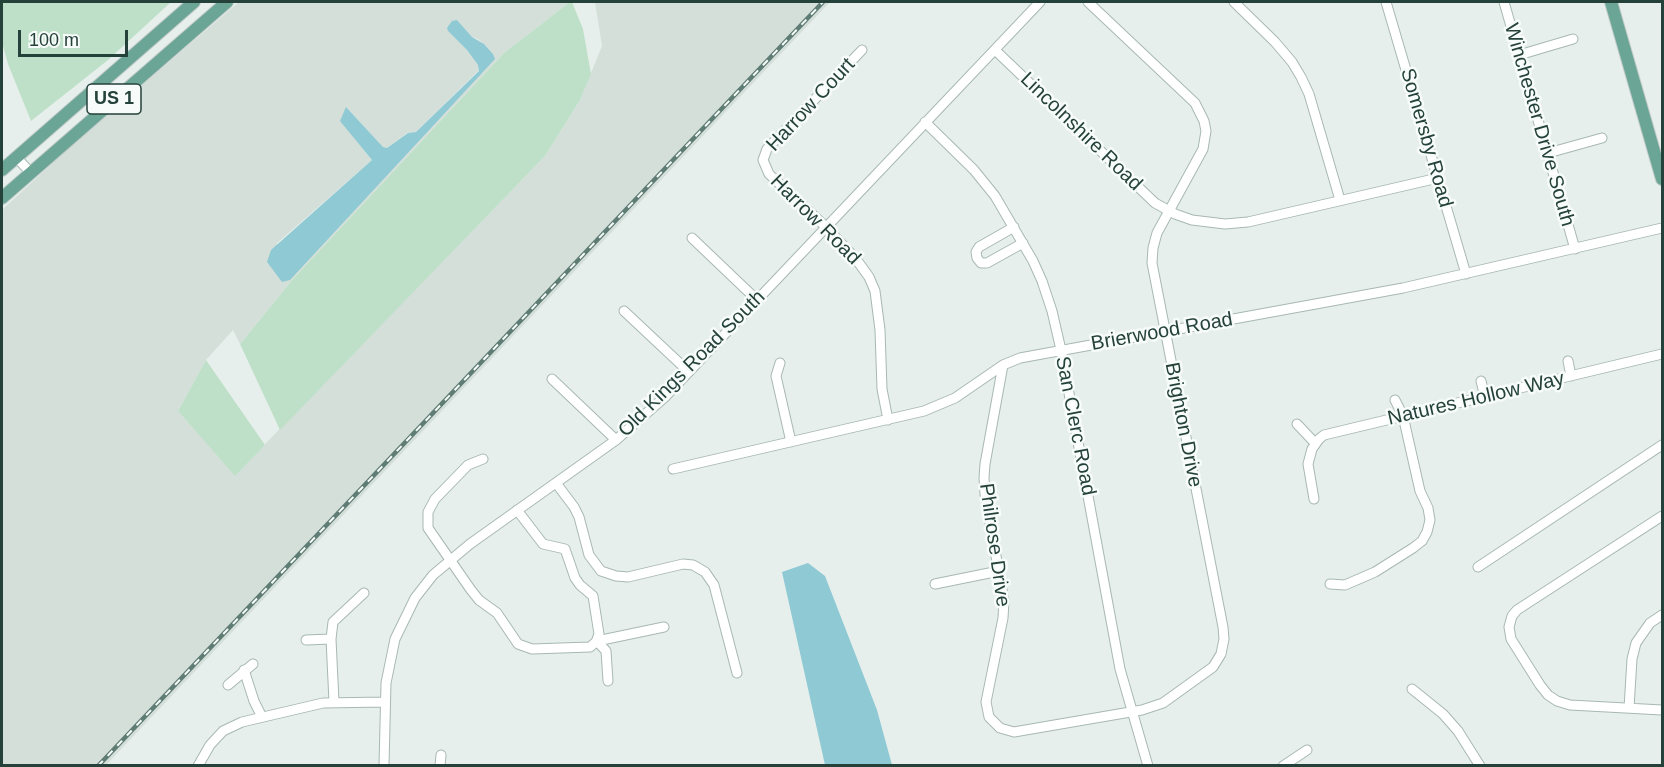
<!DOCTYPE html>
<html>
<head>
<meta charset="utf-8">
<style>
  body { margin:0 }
  #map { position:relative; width:1664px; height:767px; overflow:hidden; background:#e6efeb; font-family:Arial,sans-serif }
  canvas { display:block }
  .frame { position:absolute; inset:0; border:3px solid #24423a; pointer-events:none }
  .scale { position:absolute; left:18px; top:30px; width:110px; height:27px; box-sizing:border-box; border:3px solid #24423a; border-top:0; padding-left:8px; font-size:18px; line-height:21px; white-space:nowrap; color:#24423a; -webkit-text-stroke:4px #f7fbf9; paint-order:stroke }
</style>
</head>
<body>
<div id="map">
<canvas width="1664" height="767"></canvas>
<div class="frame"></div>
<div class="scale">100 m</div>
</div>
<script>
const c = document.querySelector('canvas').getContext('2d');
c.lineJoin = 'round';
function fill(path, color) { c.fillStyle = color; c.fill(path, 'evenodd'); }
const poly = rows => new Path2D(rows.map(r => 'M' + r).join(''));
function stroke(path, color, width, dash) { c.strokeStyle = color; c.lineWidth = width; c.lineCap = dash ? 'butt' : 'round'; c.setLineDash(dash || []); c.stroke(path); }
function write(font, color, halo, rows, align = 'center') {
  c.font = font + ' Arial,sans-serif'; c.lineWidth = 5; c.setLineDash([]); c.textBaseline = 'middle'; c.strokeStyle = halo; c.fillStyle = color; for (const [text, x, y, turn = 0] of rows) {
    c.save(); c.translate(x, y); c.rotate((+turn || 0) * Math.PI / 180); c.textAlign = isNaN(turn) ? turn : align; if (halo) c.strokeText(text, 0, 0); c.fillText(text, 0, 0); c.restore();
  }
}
fill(poly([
  [239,2,570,2,505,52,293,279,240,344,233,330,206,360,178,411,235,475,545,156,580,100,602,46,595,2,830,2,106,765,2,766,2,210,71,146],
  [457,20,472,37,476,38,484,44,493,54,494,59,282,282,277,243,372,160,341,121,347,108,383,147,387,148,407,133,416,132,479,70,478,65,467,50,448,31]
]), '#d4dfda');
fill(poly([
  [2,2,171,2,108,60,31,121,8,64,2,42],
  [570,2,572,2,583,29,591,74,580,100,545,156,280,430,240,344,293,279,505,52],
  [206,360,265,445,235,476,178,411]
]), '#bfe0c8');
fill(poly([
  [457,20,472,37,484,44,493,54,495,59,290,280,282,282,267,262,271,250,372,160,340,121,346,107,383,147,387,148,408,133,416,132,479,71,478,65,467,50,448,31,447,28,452,21],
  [808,563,825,576,877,710,892,765,825,765,782,572]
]), '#8ec9d4');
const minor = poly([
  [1234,2,1275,42,1292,62,1301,77,1309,94,1340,200],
  [1386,2,1466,274],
  [1504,2,1575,249],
  [862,50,767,149,763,160,769,174,826,227,856,259,869,277,875,291,880,330,882,389,888,420],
  [995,50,1155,203,1175,214,1192,220,1225,224,1248,222,1438,178],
  [1519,55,1573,39],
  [925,122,974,170,995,196,1033,261,1042,281,1052,311,1061,350,1120,669,1148,766],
  [1548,153,1602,138],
  [16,157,31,173],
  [1014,227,979,247,976,252,977,258,981,263,987,263,1023,243],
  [692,238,757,300],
  [624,311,689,372],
  [1568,361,1571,376],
  [780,363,776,376,791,442],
  [1003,365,985,464,984,478,985,494,1004,601,1003,618,986,702,989,717,1000,728,1014,732,1142,710,1163,703,1213,667,1221,654,1224,639,1223,627,1152,263,1153,248,1157,233,1203,149,1206,131,1204,121,1195,103,1088,2],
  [552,379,616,440],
  [1481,381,1485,397],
  [1297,424,1315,443],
  [483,459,468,465,435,499,428,512,428,528,471,590,479,600,497,613,518,644,532,649,590,647,596,642,599,634,593,596,580,585,575,578,565,549,543,544,517,510],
  [673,469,924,411,955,398,1003,365,1020,358,1403,288,1662,228],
  [556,483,574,507,579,517,589,555,601,571,616,576,628,577,683,564,693,565,705,572,714,585,737,673],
  [1314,499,1308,464,1312,449,1319,439,1324,435,1662,354],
  [1662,516,1517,610,1512,616,1509,627,1511,639,1540,685,1548,695,1557,701,1570,705,1662,710],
  [1478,567,1662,445],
  [935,584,999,571],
  [1330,584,1345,585,1375,572,1413,548,1422,541,1427,532,1430,520,1428,508,1420,491,1403,416,1395,400],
  [306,640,331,639],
  [597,641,664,627],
  [597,641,606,651,608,681],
  [244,670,254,701,262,717],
  [228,685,253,664],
  [1412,689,1443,714,1458,731,1480,766],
  [334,702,331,639,333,622,364,593],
  [1629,708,1632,659,1636,643,1650,623,1662,615],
  [198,766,210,745,223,731,242,722,323,703,385,702],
  [384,766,386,683,395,639,415,598,433,575,470,544,616,440,666,396,1040,2],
  [440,766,441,755],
  [1283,766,1307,750]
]);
const major = poly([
  [1611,2,1662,179],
  [2,170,194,2],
  [2,198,227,2]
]);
stroke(minor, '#a8b8b2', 11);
stroke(major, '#c2cac8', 14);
stroke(minor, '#fff', 9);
stroke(major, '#6aa596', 12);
const rail = poly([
  [98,766,823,2]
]);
stroke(rail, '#5f7d75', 4.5);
stroke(rail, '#f7fbf9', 2, [7]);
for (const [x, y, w] of [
  [114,99,54]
]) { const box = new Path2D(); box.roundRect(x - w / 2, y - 15, w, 30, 4.5); c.fillStyle = '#f7fbf9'; c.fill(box); stroke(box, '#24423a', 1.5); }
write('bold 18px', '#24423a', null, [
  ["US 1",114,99]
]);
write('20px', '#24423a', '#f7fbf9', [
  ["Harrow Court",811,105,-47],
  ["Winchester Drive South",1539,125,74],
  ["Lincolnshire Road",1081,132,44],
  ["Somersby Road",1426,138,74],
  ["Harrow Road",815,220,45],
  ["Brierwood Road",1162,332,-10],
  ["Old Kings Road South",692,364,-45],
  ["Natures Hollow Way",1476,399,-13],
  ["Brighton Drive",1183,425,79],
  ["San Clerc Road",1075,426,79],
  ["Philrose Drive",994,545,82]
]);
</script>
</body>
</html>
